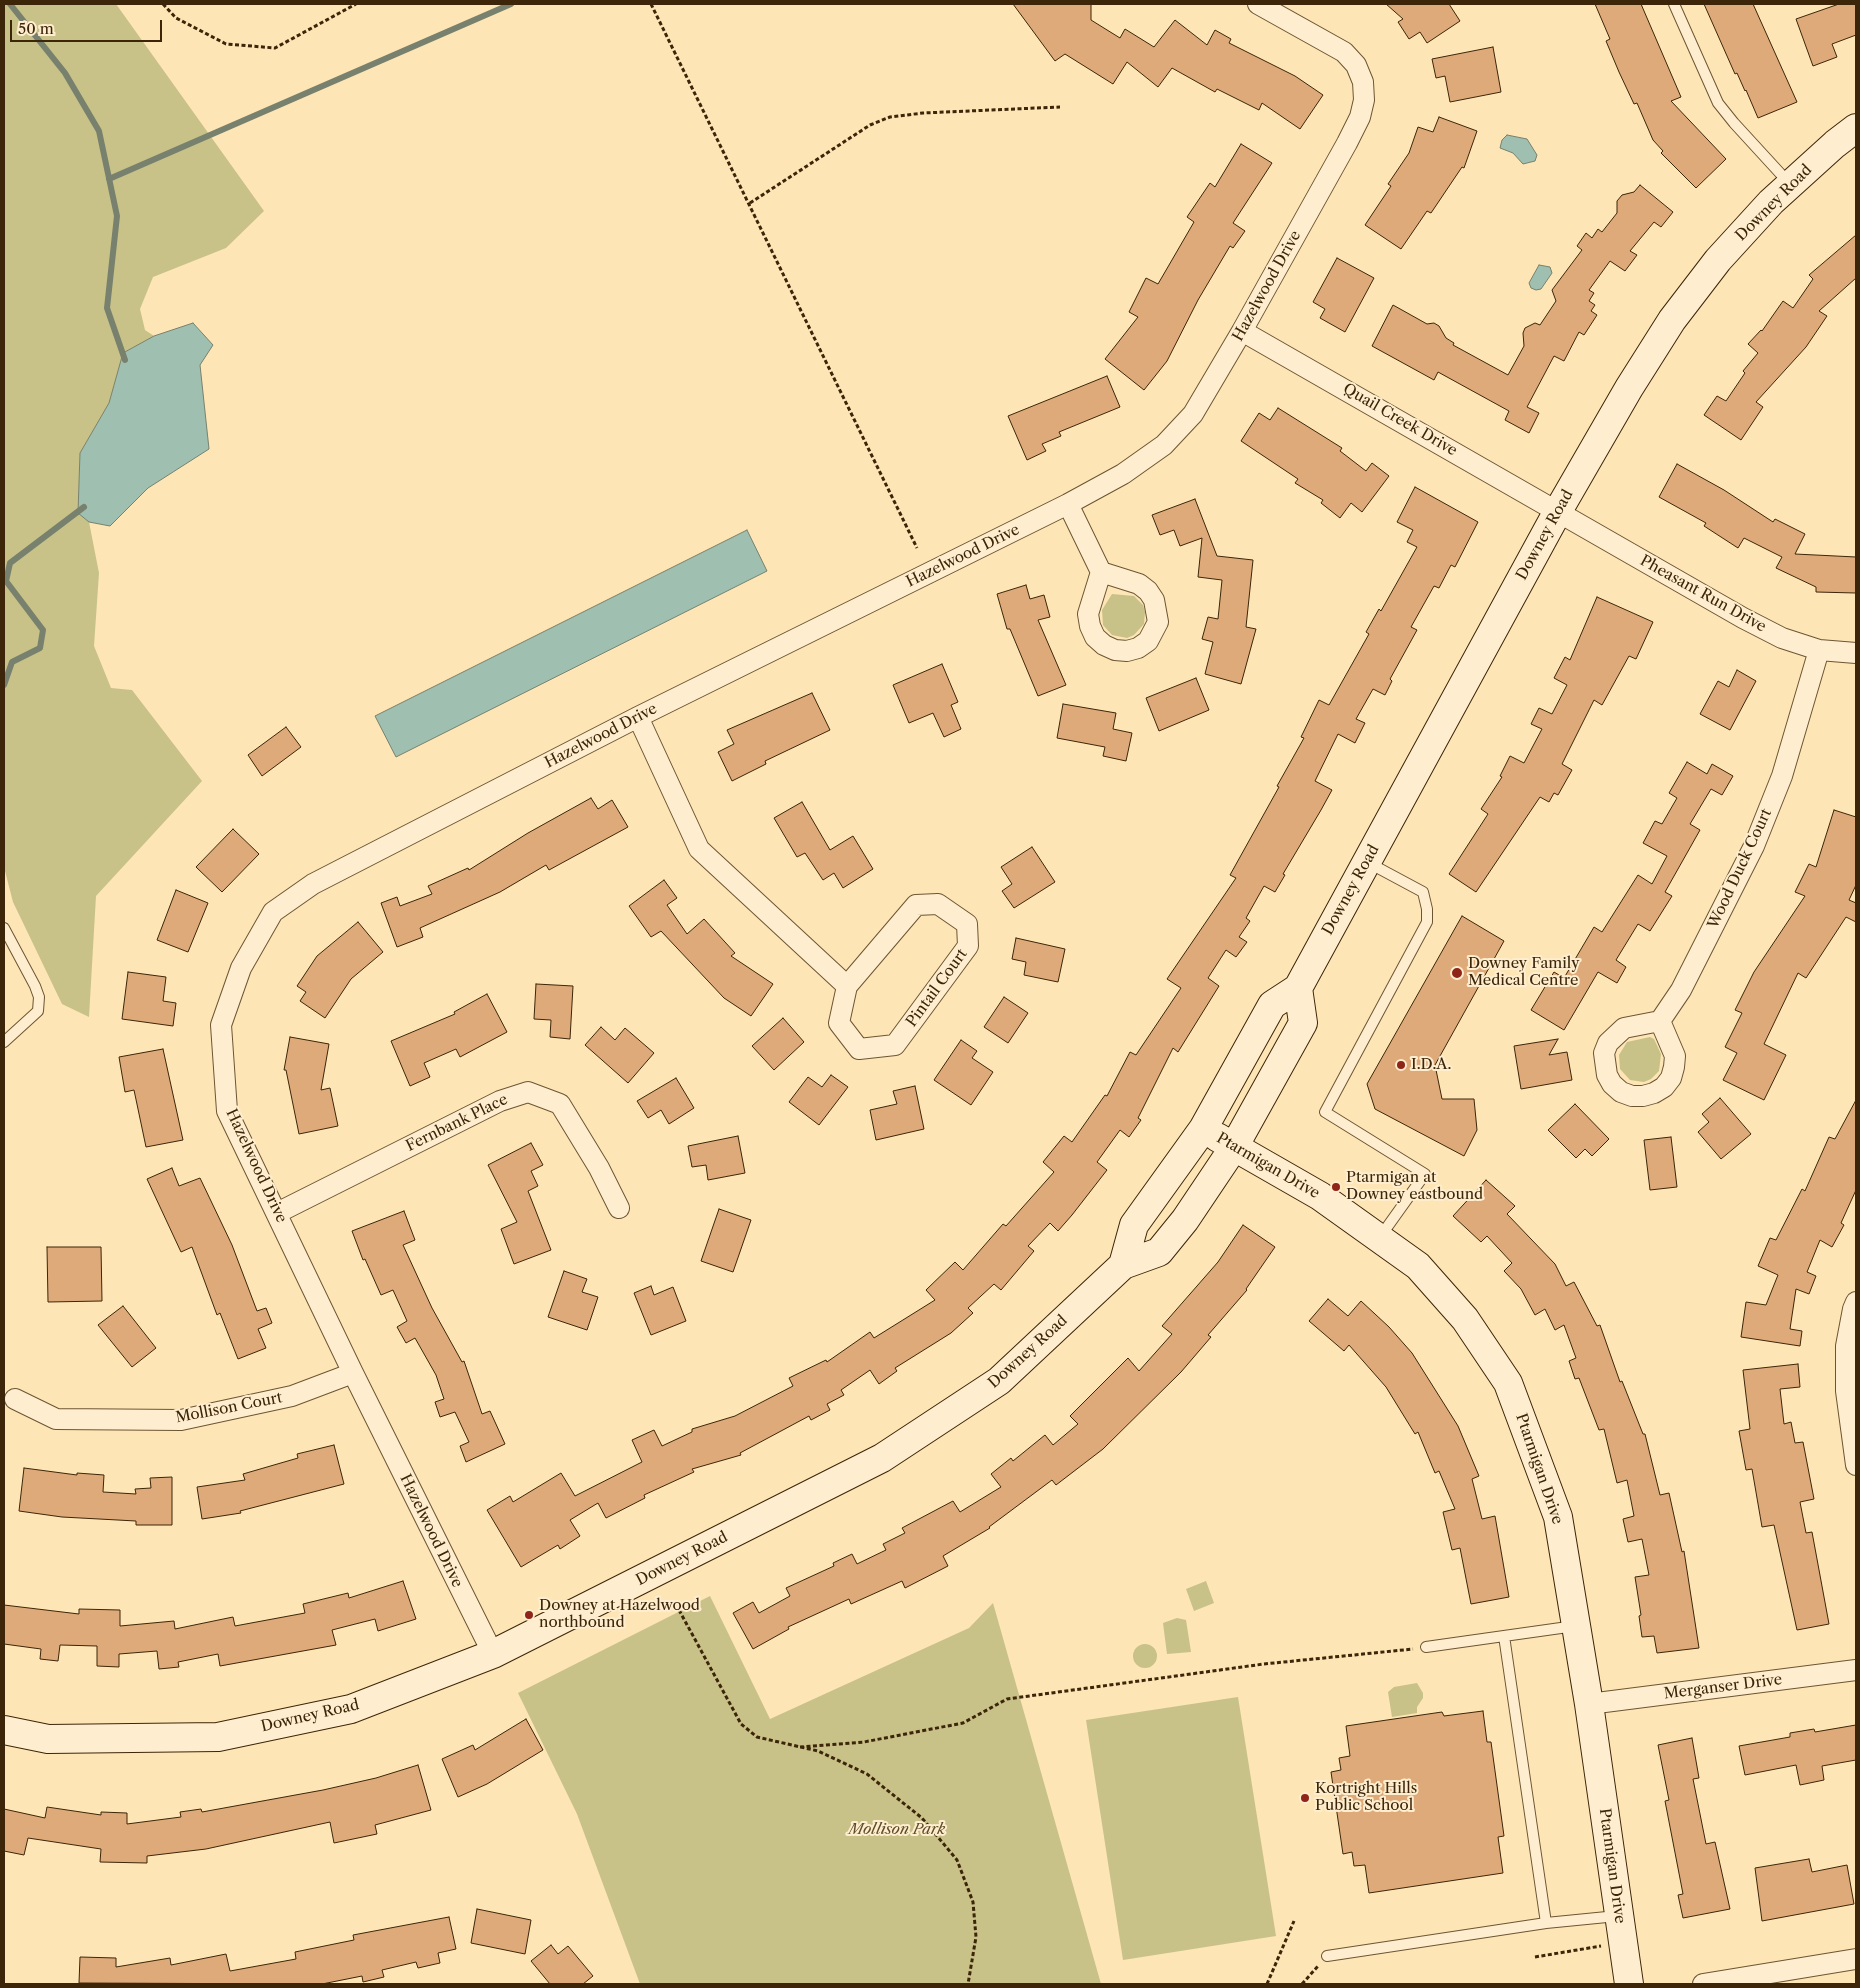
<!DOCTYPE html>
<html>
<head>
<meta charset="utf-8">
<style>
  body { margin:0 }
  #map { position:relative; width:1860px; height:1988px; overflow:hidden; background:#fde5b5; font-family:"Libre Caslon Text",serif }
  canvas { display:block }
  .frame { position:absolute; inset:0; border:5px solid #3c2508; pointer-events:none }
  .scale { position:absolute; left:10px; top:20px; width:152px; height:22px; box-sizing:border-box; border:2px solid #3c2508; border-top:0; padding-left:6px; font-size:15px; line-height:18px; white-space:nowrap; color:#3c2508; -webkit-text-stroke:4px #feeecf; paint-order:stroke }
</style>
</head>
<body>
<div id="map">
<canvas width="1860" height="1988"></canvas>
<div class="frame"></div>
<div class="scale">50 m</div>
</div>
<script>
const c = document.querySelector('canvas').getContext('2d');
c.lineJoin = 'round';
function fill(path, color) { c.fillStyle = color; c.fill(path, 'evenodd'); }
const poly = rows => new Path2D(rows.map(r => 'M' + r).join(''));
function stroke(path, color, width, dash) { c.strokeStyle = color; c.lineWidth = width; c.lineCap = dash ? 'butt' : 'round'; c.setLineDash(dash || []); c.stroke(path); }
function write(font, color, halo, rows, align = 'center') {
  c.font = font + ' "Libre Caslon Text",serif'; c.lineWidth = 4; c.setLineDash([]); c.textBaseline = 'middle'; c.strokeStyle = halo; c.fillStyle = color; for (const [text, x, y, turn = 0] of rows) {
    c.save(); c.translate(x, y); c.rotate((+turn || 0) * Math.PI / 180); c.textAlign = isNaN(turn) ? turn : align; if (halo) c.strokeText(text, 0, 0); c.fillText(text, 0, 0); c.restore();
  }
}
fill(poly([
  [4,4,116,4,264,211,226,248,153,277,140,309,145,330,154,336,123,353,109,403,80,453,78,512,89,522,99,573,94,646,111,688,132,690,202,781,96,896,89,1017,62,1004,13,902,5,871],
  [1112,594,1134,596,1143,605,1145,612,1144,624,1134,635,1127,638,1112,635,1103,625,1102,610],
  [1650,1037,1654,1039,1661,1054,1659,1071,1651,1079,1644,1082,1630,1080,1620,1069,1619,1055,1627,1042],
  [1206,1581,1214,1603,1194,1611,1186,1589],
  [710,1596,770,1719,969,1628,993,1603,1101,1984,640,1984,577,1814,518,1693],
  [1177,1618,1186,1620,1191,1652,1167,1654,1163,1623],
  '1133 1656a12 12 0 1 1 24 0a12 12 0 1 1-24 0Z',
  [1417,1683,1423,1693,1423,1698,1417,1707,1417,1713,1392,1717,1388,1692,1394,1687],
  [1238,1697,1276,1936,1123,1960,1086,1720]
]), '#c8c288');
const water = poly([
  [1507,135,1527,139,1537,155,1535,161,1523,164,1513,153,1500,148,1502,140,1507,135],
  [1539,265,1550,267,1552,273,1541,289,1536,290,1531,288,1529,283,1539,265],
  [193,323,213,345,200,365,209,449,148,488,110,526,89,522,78,513,80,453,109,403,123,353,154,336,193,323],
  [747,530,767,571,396,757,375,716,747,530]
]);
fill(water, '#9fbfb0');
stroke(water, '#77816d', 1);
stroke(poly([
  [10,4,65,73,99,131,117,216,107,308,125,360],
  [109,179,511,4],
  [4,685,12,662,40,648,43,630,6,581,10,563,84,507]
]), '#77816d', 6);
const building = poly([
  [1013,4,1091,4,1091,20,1120,38,1125,29,1154,47,1175,20,1207,45,1215,30,1231,39,1229,43,1295,76,1323,95,1300,129,1262,103,1259,110,1217,89,1215,92,1172,68,1158,87,1127,62,1113,84,1065,54,1055,61,1013,4],
  [1386,4,1449,4,1460,21,1427,43,1420,32,1409,39,1398,22,1403,19,1386,4],
  [1595,4,1641,4,1681,97,1671,101,1726,159,1696,188,1661,153,1663,151,1653,140,1637,103,1634,104,1619,72,1606,41,1610,39,1595,4],
  [1704,4,1753,4,1797,102,1758,118,1746,90,1745,91,1737,73,1735,74,1704,4],
  [1839,4,1856,4,1856,35,1832,44,1837,57,1813,66,1796,19,1839,4],
  [1493,47,1501,92,1450,102,1445,76,1436,78,1432,59,1493,47],
  [1439,117,1477,131,1464,168,1462,167,1431,213,1427,211,1401,249,1365,225,1391,186,1388,184,1409,153,1418,127,1433,132,1439,117],
  [1241,144,1272,163,1233,223,1245,231,1233,248,1230,246,1198,300,1167,361,1144,390,1105,359,1138,317,1129,312,1146,278,1158,284,1194,222,1187,217,1210,183,1215,187,1241,144],
  [1640,185,1673,212,1661,227,1654,222,1630,251,1637,255,1625,271,1610,261,1589,290,1594,293,1589,301,1595,305,1591,311,1597,315,1584,335,1579,332,1564,361,1554,356,1527,407,1539,413,1529,433,1505,420,1509,411,1438,372,1434,380,1372,346,1393,305,1427,324,1434,323,1439,326,1446,338,1454,343,1453,345,1508,375,1524,346,1523,333,1525,328,1535,323,1540,325,1556,301,1552,290,1582,250,1577,246,1586,233,1592,238,1598,229,1602,232,1617,213,1617,201,1622,195,1634,192,1640,185],
  [1856,235,1856,278,1819,311,1827,316,1806,347,1756,402,1763,407,1741,440,1704,415,1717,396,1726,401,1745,373,1743,371,1758,353,1748,344,1761,330,1762,331,1783,301,1793,308,1813,279,1809,275,1856,235],
  [1337,258,1374,278,1345,332,1320,318,1325,309,1313,302,1337,258],
  [1107,376,1120,407,1059,432,1061,436,1042,444,1046,451,1027,460,1008,416,1107,376],
  [1278,408,1342,448,1340,451,1366,471,1372,463,1389,476,1362,512,1351,503,1340,518,1321,503,1323,500,1295,483,1298,479,1241,441,1259,413,1270,420,1278,408],
  [1677,464,1724,490,1773,522,1775,519,1805,534,1795,554,1856,557,1856,593,1816,592,1816,587,1776,568,1782,557,1744,538,1738,548,1704,526,1706,523,1659,497,1677,464],
  [1415,487,1478,522,1455,567,1451,565,1439,588,1434,586,1411,627,1417,630,1390,679,1392,681,1385,695,1373,689,1356,719,1365,723,1355,743,1338,734,1315,781,1332,790,1321,810,1283,874,1285,875,1275,892,1264,886,1246,918,1250,921,1239,937,1247,942,1236,957,1226,950,1208,978,1219,986,1178,1052,1173,1048,1138,1118,1141,1120,1129,1137,1120,1130,1097,1162,1107,1170,1072,1215,1058,1231,1050,1223,1028,1246,1034,1251,1001,1290,994,1284,968,1308,973,1313,951,1333,895,1368,897,1371,879,1384,870,1370,841,1390,844,1395,827,1404,830,1410,811,1420,809,1416,740,1453,741,1455,692,1469,694,1472,644,1495,645,1498,606,1518,598,1503,570,1520,580,1536,560,1549,558,1545,521,1567,487,1510,510,1496,513,1502,561,1473,575,1496,642,1462,632,1440,654,1430,662,1446,692,1432,692,1429,735,1416,793,1386,789,1378,826,1360,827,1362,870,1332,874,1338,935,1300,926,1290,955,1262,963,1270,1003,1224,1006,1226,1054,1172,1043,1162,1064,1136,1072,1142,1105,1095,1107,1096,1130,1052,1136,1055,1181,988,1167,979,1236,878,1230,875,1279,787,1277,786,1304,738,1301,737,1319,700,1329,705,1369,634,1366,632,1379,609,1381,611,1417,547,1407,542,1413,530,1397,522,1415,487],
  [1195,499,1217,556,1253,560,1246,627,1256,629,1241,684,1205,674,1213,642,1202,639,1208,617,1218,619,1222,580,1198,577,1202,538,1180,546,1174,530,1160,535,1152,515,1195,499],
  [1026,585,1030,599,1044,595,1050,617,1038,620,1066,685,1038,696,1010,629,1007,629,997,594,1026,585],
  [1597,597,1653,622,1636,659,1629,656,1602,705,1594,700,1562,764,1572,770,1558,795,1554,793,1549,802,1540,797,1476,892,1449,874,1488,814,1481,809,1502,777,1500,776,1510,756,1524,763,1542,729,1531,724,1539,708,1552,714,1567,685,1554,678,1565,657,1570,660,1597,597],
  [942,664,958,702,951,705,961,729,944,737,933,713,909,723,893,685,942,664],
  [1737,670,1756,681,1730,730,1700,714,1718,681,1729,687,1737,670],
  [1196,678,1209,710,1159,731,1146,698,1196,678],
  [812,693,830,730,765,761,766,764,732,781,718,752,734,744,727,730,812,693],
  [1063,704,1116,713,1113,729,1132,733,1126,761,1103,756,1105,747,1057,738,1063,704],
  [286,727,301,747,262,776,248,755,286,727],
  [1687,762,1707,774,1712,764,1733,776,1722,795,1711,789,1690,824,1700,830,1665,892,1672,896,1650,931,1638,924,1616,960,1626,967,1617,983,1598,972,1564,1030,1531,1010,1554,972,1564,978,1594,927,1602,932,1638,875,1652,884,1667,856,1643,843,1655,821,1662,824,1677,798,1669,793,1687,762],
  [591,798,598,809,612,800,628,827,549,870,546,865,500,892,420,928,423,937,397,947,381,903,397,897,400,906,432,894,428,886,468,868,469,870,528,833,591,798],
  [802,802,830,850,853,836,873,869,843,888,834,873,823,880,805,853,797,857,774,818,802,802],
  [1834,810,1856,817,1856,885,1849,900,1856,903,1856,922,1846,917,1806,978,1798,973,1764,1044,1786,1055,1764,1100,1723,1080,1737,1053,1725,1047,1742,1013,1735,1010,1754,972,1805,896,1795,892,1809,864,1816,867,1834,810],
  [233,829,259,854,222,892,196,867,233,829],
  [1032,847,1055,882,1014,908,1002,891,1012,884,1001,867,1032,847],
  [664,880,677,898,667,905,687,934,704,919,735,953,731,956,773,984,751,1016,724,998,661,931,651,937,629,906,664,880],
  [176,890,208,903,188,952,157,940,176,890],
  [1462,916,1504,941,1435,1065,1442,1099,1474,1099,1477,1130,1464,1156,1375,1109,1367,1084,1462,916],
  [358,922,383,952,351,979,325,1018,300,1001,306,992,297,986,317,956,358,922],
  [1016,938,1065,949,1058,982,1024,975,1026,962,1012,959,1016,938],
  [128,972,166,977,163,1001,176,1003,173,1026,122,1019,128,972],
  [536,984,573,986,570,1039,550,1037,551,1020,534,1019,536,984],
  [487,994,507,1032,460,1057,456,1049,424,1063,430,1077,410,1086,391,1041,455,1014,454,1012,487,994],
  [1004,997,1028,1013,1008,1043,984,1027,1004,997],
  [783,1018,804,1042,774,1070,752,1046,783,1018],
  [601,1027,615,1040,625,1028,654,1053,628,1083,585,1045,601,1027],
  [290,1037,329,1044,321,1090,330,1088,338,1126,299,1134,286,1070,284,1070,290,1037],
  [1558,1039,1549,1055,1567,1052,1572,1080,1521,1089,1514,1046,1558,1039],
  [961,1040,977,1051,972,1058,993,1072,971,1105,934,1080,961,1040],
  [163,1049,183,1140,146,1147,134,1090,125,1092,119,1057,163,1049],
  [831,1075,848,1087,819,1125,789,1102,808,1077,822,1087,831,1075],
  [676,1078,694,1108,669,1124,661,1110,648,1118,637,1101,676,1078],
  [915,1086,924,1129,876,1140,870,1110,897,1104,893,1091,915,1086],
  [1720,1098,1751,1134,1721,1159,1698,1132,1709,1122,1702,1114,1720,1098],
  [1856,1100,1856,1190,1841,1223,1844,1225,1832,1247,1820,1240,1807,1272,1816,1276,1809,1294,1796,1289,1790,1329,1802,1331,1800,1346,1741,1337,1746,1302,1766,1305,1778,1275,1758,1266,1770,1238,1776,1240,1802,1189,1805,1191,1829,1137,1835,1139,1856,1100],
  [1575,1104,1609,1139,1592,1156,1585,1149,1576,1158,1548,1130,1575,1104],
  [738,1136,745,1173,708,1180,706,1165,692,1167,688,1146,738,1136],
  [1671,1137,1677,1187,1650,1190,1644,1140,1671,1137],
  [531,1143,543,1165,531,1171,538,1186,528,1191,551,1250,514,1264,501,1229,517,1222,488,1165,531,1143],
  [172,1168,179,1186,200,1178,232,1245,257,1311,266,1308,272,1323,258,1329,266,1348,238,1359,220,1313,217,1315,192,1247,181,1252,147,1179,172,1168],
  [1486,1180,1515,1206,1507,1214,1555,1264,1566,1286,1574,1282,1597,1326,1600,1325,1620,1382,1622,1381,1643,1434,1645,1434,1660,1495,1669,1493,1682,1552,1684,1551,1699,1648,1657,1653,1654,1636,1642,1637,1639,1616,1641,1615,1635,1577,1649,1575,1642,1539,1628,1542,1623,1519,1634,1516,1627,1480,1617,1483,1604,1429,1599,1430,1579,1378,1575,1379,1569,1361,1576,1358,1564,1325,1555,1330,1545,1309,1535,1315,1521,1289,1504,1271,1512,1263,1487,1236,1481,1242,1453,1216,1486,1180],
  [719,1209,751,1220,733,1272,701,1261,719,1209],
  [404,1211,415,1240,403,1245,432,1308,462,1362,464,1361,482,1414,490,1411,505,1444,466,1462,460,1446,469,1442,455,1412,440,1417,435,1402,444,1399,436,1375,415,1338,406,1343,397,1327,407,1321,393,1290,381,1295,365,1259,363,1260,352,1231,404,1211],
  [1243,1225,1275,1247,1246,1289,1247,1290,1208,1335,1211,1337,1181,1372,1103,1449,1056,1485,1052,1480,989,1527,990,1528,943,1556,948,1566,905,1588,902,1581,851,1604,849,1599,788,1627,789,1629,753,1649,733,1613,753,1602,759,1613,790,1596,786,1588,834,1566,833,1563,852,1554,857,1564,886,1550,883,1544,905,1533,902,1528,953,1501,960,1512,1001,1487,991,1474,1011,1458,1013,1461,1045,1435,1053,1445,1078,1424,1070,1416,1128,1358,1139,1371,1172,1334,1162,1326,1218,1262,1243,1225],
  [47,1247,101,1247,102,1301,48,1302,47,1247],
  [564,1271,587,1279,582,1292,598,1297,587,1330,548,1317,564,1271],
  [651,1286,654,1295,673,1287,686,1321,651,1335,634,1293,651,1286],
  [1328,1299,1348,1316,1361,1301,1389,1327,1412,1353,1458,1426,1479,1476,1472,1479,1482,1519,1495,1516,1509,1597,1471,1604,1460,1548,1452,1550,1443,1512,1455,1509,1439,1471,1435,1473,1418,1432,1415,1434,1386,1387,1349,1345,1344,1351,1309,1321,1328,1299],
  [123,1306,156,1348,132,1367,98,1325,123,1306],
  [1798,1364,1800,1387,1780,1389,1784,1424,1791,1422,1795,1443,1803,1442,1814,1499,1800,1502,1806,1533,1812,1532,1829,1624,1797,1630,1774,1525,1762,1527,1752,1469,1746,1470,1739,1431,1750,1429,1743,1370,1798,1364],
  [334,1445,344,1484,240,1511,241,1513,202,1519,197,1487,245,1480,243,1474,298,1458,297,1454,334,1445],
  [24,1468,77,1475,77,1473,104,1475,103,1492,136,1494,135,1489,151,1488,150,1478,172,1477,172,1525,136,1525,136,1521,62,1517,19,1511,24,1468],
  [403,1581,416,1619,378,1631,375,1619,332,1630,336,1645,220,1666,218,1654,178,1662,179,1667,159,1669,157,1651,119,1654,119,1667,97,1666,97,1646,60,1645,58,1661,40,1659,41,1649,4,1644,4,1605,79,1614,79,1609,120,1610,120,1626,174,1621,175,1629,233,1617,235,1626,305,1613,303,1604,348,1593,349,1598,403,1581],
  [1483,1711,1487,1742,1491,1742,1504,1836,1498,1837,1503,1873,1369,1893,1365,1865,1354,1866,1352,1852,1343,1854,1331,1772,1341,1770,1339,1758,1350,1756,1346,1726,1442,1712,1444,1716,1483,1711],
  [526,1719,543,1750,487,1784,458,1797,442,1759,473,1745,475,1750,526,1719],
  [1856,1725,1856,1760,1822,1766,1824,1780,1800,1785,1796,1765,1745,1775,1739,1746,1790,1737,1790,1733,1814,1729,1815,1732,1856,1725],
  [1692,1738,1699,1778,1693,1779,1706,1844,1715,1842,1730,1909,1683,1918,1678,1895,1683,1894,1665,1801,1669,1800,1658,1745,1692,1738],
  [418,1765,431,1810,375,1825,377,1834,334,1843,330,1822,206,1849,147,1856,147,1863,100,1862,101,1849,28,1838,24,1855,4,1851,4,1809,45,1818,47,1807,101,1815,101,1812,127,1813,127,1824,181,1817,180,1812,201,1809,202,1812,323,1790,376,1778,418,1765],
  [1809,1859,1812,1872,1847,1865,1854,1904,1762,1921,1755,1868,1809,1859],
  [477,1909,531,1920,525,1954,471,1943,477,1909],
  [449,1917,456,1949,438,1953,440,1963,418,1968,416,1962,382,1970,384,1977,363,1982,362,1976,322,1984,79,1983,80,1957,116,1958,116,1967,170,1958,171,1965,226,1954,230,1971,296,1959,295,1952,354,1940,353,1935,449,1917],
  [551,1945,558,1954,568,1946,593,1976,583,1984,550,1984,531,1961,551,1945]
]);
fill(building, '#deaa7a');
stroke(building, '#3c2508', 1);
const lane = poly([
  [1674,4,1718,103,1734,123,1789,183],
  [1367,862,1423,892,1427,909,1427,922,1325,1112,1425,1174,1380,1237],
  [4,928,35,986,39,997,38,1011,4,1042],
  [1575,1626,1504,1636,1546,1923,1617,1916],
  [1426,1647,1504,1636],
  [1327,1956,1546,1923]
]);
const street = poly([
  [1242,331,1743,618,1782,638,1819,650,1856,653],
  [1068,504,1101,572,1088,614,1090,626,1095,637,1104,645,1115,650,1127,651,1138,648,1148,641,1158,622,1154,600,1148,591,1139,584,1101,572],
  [638,717,699,849,847,986],
  [938,904,967,924,968,946,895,1045,859,1049,839,1023,847,986,916,905,938,904],
  [1660,1021,1675,1056,1674,1067,1671,1078,1664,1087,1654,1093,1643,1096,1632,1096,1621,1092,1612,1084,1607,1075,1604,1053,1608,1043,1624,1028,1660,1021,1681,990,1754,846,1782,776,1819,650],
  [277,1213,500,1101,528,1092,560,1104,599,1168,619,1208],
  [1856,1302,1853,1309,1846,1346,1846,1391,1856,1465],
  [15,1399,56,1419,181,1420,292,1396,353,1373],
  [493,1654,353,1373,227,1111,221,1025,241,968,273,912,313,884,638,717,1068,504,1123,474,1164,445,1193,414,1242,331,1347,143,1360,117,1364,100,1363,82,1356,65,1344,52,1258,4],
  [1589,1704,1856,1670],
  [1703,1984,1856,1959]
]);
const secondary = poly([
  [1217,1137,1320,1196,1418,1266,1465,1319,1508,1383,1558,1517,1589,1704,1629,1984],
  [1123,1265,1134,1225,1203,1129,1272,1005,1298,988,1558,511,1629,388,1672,320,1718,260,1771,202,1835,144,1856,128],
  [4,1730,48,1739,218,1737,351,1709,493,1654,882,1458,999,1381,1123,1265,1159,1252,1185,1220,1234,1147,1303,1023,1298,988]
]);
stroke(lane, '#6c5533', 12);
stroke(street, '#6c5533', 22);
stroke(secondary, '#3c2508', 30);
stroke(poly([
  [163,4,176,18,226,44,275,48,356,4],
  [651,4,917,548],
  [750,203,870,125,890,117,923,113,1060,107],
  [679,1610,741,1724,757,1737,818,1751,867,1774,922,1818,957,1860,973,1902,976,1937,968,1984],
  [800,1747,864,1742,963,1723,1007,1699,1264,1664,1413,1649],
  [1535,1957,1601,1946],
  [1267,1984,1294,1921],
  [1302,1984,1318,1966]
]), '#3c2508', 3, [4, 2.5]);
stroke(lane, '#feeecf', 10);
stroke(street, '#feeecf', 20);
stroke(secondary, '#feeecf', 28);
for (const [x, y, r, color] of [
  [1457,973,6,"#8f2418"],
  [1401,1065,5,"#8f2418"],
  [1336,1187,5,"#8f2418"],
  [529,1615,5,"#8f2418"],
  [1305,1798,5,"#8f2418"]
]) { const dot = new Path2D(); dot.arc(x, y, r, 0, 2 * Math.PI); c.fillStyle = color; c.fill(dot); stroke(dot, '#feeecf', 2); }
write('15px', '#3c2508', '#feeecf', [
  ["Downey Road",1774,203,-45],
  ["Hazelwood Drive",1267,286,-61],
  ["Quail Creek Drive",1400,420,30],
  ["Downey Road",1545,535,-61],
  ["Hazelwood Drive",963,556,-26],
  ["Pheasant Run Drive",1703,594,29],
  ["Hazelwood Drive",601,736,-27],
  ["Wood Duck Court",1740,869,-65],
  ["Downey Road",1351,890,-61],
  ["Pintail Court",937,988,-54],
  ["Fernbank Place",457,1123,-26],
  ["Hazelwood Drive",256,1166,65],
  ["Ptarmigan Drive",1268,1166,30],
  ["Downey Road",1028,1352,-42],
  ["Mollison Court",229,1408,-11],
  ["Ptarmigan Drive",1539,1469,71],
  ["Hazelwood Drive",431,1531,64],
  ["Downey Road",682,1559,-27],
  ["Merganser Drive",1723,1687,-7],
  ["Downey Road",310,1716,-13],
  ["Ptarmigan Drive",1612,1866,82]
]);
write('15px', '#3c2508', '#feeecf', [
  ["Downey Family",1468,964],
  ["Medical Centre",1468,981],
  ["I.D.A.",1411,1065],
  ["Ptarmigan at",1346,1178],
  ["Downey eastbound",1346,1195],
  ["Downey at Hazelwood",539,1606],
  ["northbound",539,1623],
  ["Kortright Hills",1315,1789],
  ["Public School",1315,1806]
], 'left');
write('italic 15px', '#5f4c28', '#feeecf', [
  ["Mollison Park",897,1830]
]);
</script>
</body>
</html>
